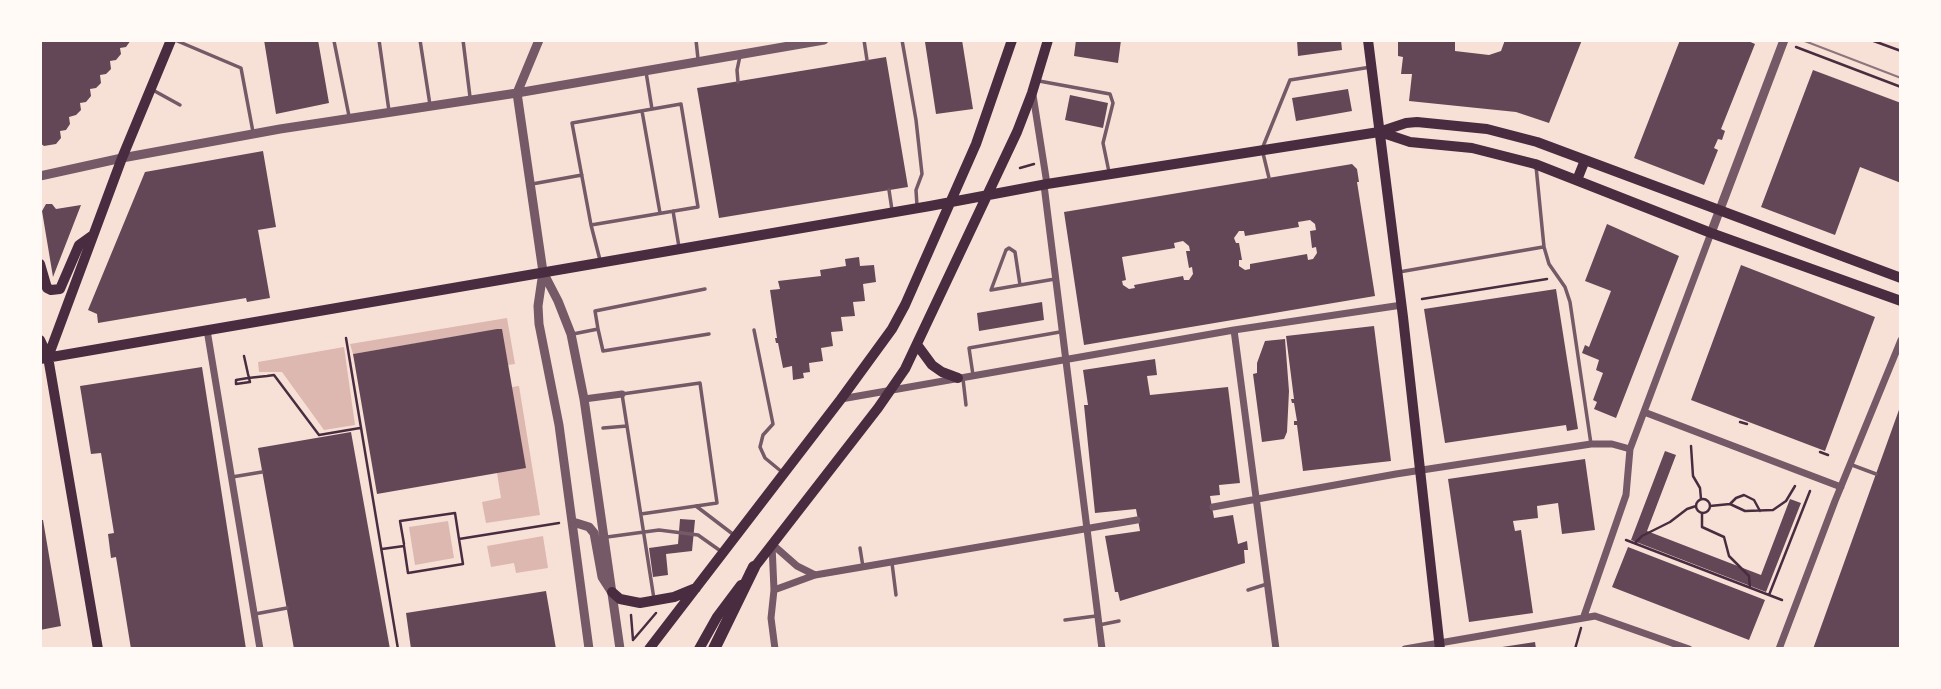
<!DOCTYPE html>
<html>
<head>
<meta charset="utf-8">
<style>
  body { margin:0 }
  #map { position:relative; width:1941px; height:689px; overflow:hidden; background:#f7e1d7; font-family:Signika,sans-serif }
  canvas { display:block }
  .frame { position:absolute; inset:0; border:42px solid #fffaf5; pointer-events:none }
</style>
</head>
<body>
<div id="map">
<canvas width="1941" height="689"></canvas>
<div class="frame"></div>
</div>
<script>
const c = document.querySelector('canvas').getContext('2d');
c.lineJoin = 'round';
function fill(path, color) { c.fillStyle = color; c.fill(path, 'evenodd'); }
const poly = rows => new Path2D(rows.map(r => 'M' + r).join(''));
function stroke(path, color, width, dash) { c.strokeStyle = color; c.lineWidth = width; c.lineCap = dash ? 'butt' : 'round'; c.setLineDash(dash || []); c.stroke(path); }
fill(poly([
  [507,318,515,364,508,365,501,329,353,354,350,344],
  [344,347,355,425,324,430,282,372,259,372,258,362],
  [519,386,540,515,486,523,482,502,501,498,497,473,512,387],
  [448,521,454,558,415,565,409,527],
  [543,536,548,568,516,573,514,563,491,567,487,546]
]), '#dcb8b0');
fill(poly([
  [40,40,131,40,126,47,120,48,121,54,116,60,110,61,111,69,106,74,100,75,101,83,96,88,90,89,91,96,86,102,80,103,81,110,76,115,69,117,70,124,66,130,60,131,61,138,56,144,44,146,40,143],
  [264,40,318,40,329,103,276,114],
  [935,40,962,40,973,109,936,114,925,42],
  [1076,40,1121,40,1118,63,1074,56],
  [1297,40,1341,40,1342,50,1298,56],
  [1398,40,1455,40,1455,51,1489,55,1501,51,1505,40,1582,40,1549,123,1516,112,1409,101,1412,74,1401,74,1403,57,1398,56],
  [1680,40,1746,40,1755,44,1721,129,1725,131,1722,140,1718,139,1714,148,1718,150,1704,185,1634,158],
  [886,57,908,187,719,218,697,88],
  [1813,70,1901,103,1901,183,1860,167,1835,235,1761,207],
  [1348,89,1352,111,1296,121,1292,98],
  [1070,95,1108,103,1103,128,1065,120],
  [263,151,276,227,258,230,270,298,247,302,246,298,98,323,97,314,88,310,145,172],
  [1352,164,1357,169,1359,182,1357,182,1375,296,1084,345,1064,212],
  [1310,220,1315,224,1316,230,1310,231,1312,248,1316,247,1317,253,1313,259,1308,260,1307,254,1250,264,1250,269,1245,270,1239,266,1239,260,1242,260,1239,243,1236,243,1234,238,1239,231,1244,231,1245,236,1299,227,1298,222],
  [1183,241,1189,246,1190,251,1186,251,1189,268,1192,267,1193,274,1189,280,1184,280,1183,276,1134,285,1135,288,1129,289,1123,285,1122,281,1126,280,1122,257,1175,248,1174,243],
  [46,204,52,204,56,209,81,205,53,277,42,211],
  [1607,224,1679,256,1616,418,1594,409,1597,402,1593,400,1603,373,1596,370,1599,360,1582,353,1585,345,1589,347,1611,291,1585,281],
  [859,257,860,266,874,265,876,282,863,284,865,301,853,302,855,316,841,317,843,331,831,332,833,346,821,348,823,361,809,363,810,372,803,373,804,378,793,380,792,366,783,368,778,343,776,343,775,338,777,338,770,290,780,289,778,281,821,276,820,270,846,266,845,259],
  [1741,265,1875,317,1825,451,1691,400],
  [1556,289,1578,429,1567,431,1566,425,1445,443,1424,309],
  [1042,302,1044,320,979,331,977,313],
  [1374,326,1391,461,1303,471,1297,425,1294,425,1294,421,1297,421,1294,403,1292,403,1291,399,1294,399,1286,336],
  [497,329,502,329,526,468,377,494,353,354],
  [1285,339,1289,391,1287,432,1284,439,1262,442,1253,374,1257,373,1257,363,1265,341],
  [1155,359,1157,375,1147,376,1150,395,1228,387,1240,483,1219,485,1220,495,1210,496,1214,518,1233,515,1238,544,1247,541,1248,550,1244,550,1245,563,1120,601,1118,592,1115,592,1105,536,1140,531,1136,509,1095,513,1084,405,1088,405,1083,370],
  [202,367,246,649,131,649,116,557,111,558,108,534,114,533,101,453,91,454,80,386],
  [1900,407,1901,649,1813,649],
  [351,432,390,649,294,649,258,448],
  [1665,451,1676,455,1647,531,1761,575,1790,499,1801,503,1766,592,1631,540],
  [1585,459,1595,530,1562,534,1558,503,1537,506,1538,518,1513,521,1515,531,1521,530,1533,613,1469,622,1448,479],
  [680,519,695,520,692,551,666,554,668,575,653,577,649,548,678,544],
  [40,520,43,520,61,626,40,630],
  [1628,547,1765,600,1749,640,1612,587],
  [546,591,556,649,411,649,406,613],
  [1535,642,1536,649,1502,649,1502,647]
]), '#644757');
stroke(poly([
  [1871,40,1901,51],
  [1796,47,1901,87],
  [1020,168,1034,164],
  [1422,299,1547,279],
  [346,338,398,649],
  [244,356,248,374,250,382,236,384,236,380,248,378,267,376,274,375,319,435,360,428],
  [1740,422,1747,424],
  [1691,446,1693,476,1700,488,1701,499],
  [1820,452,1828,455],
  '1696 506a7 7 0 1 1 14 0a7 7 0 1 1-14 0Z',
  [1730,504,1736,498,1744,495,1754,500,1760,511],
  [1710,506,1730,504,1745,511,1773,510,1786,501,1795,486],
  [1702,513,1702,527,1724,537,1729,556,1749,576,1750,588],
  [1626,540,1782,600],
  [1635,543,1642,536,1670,522,1687,509,1696,506],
  [404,544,400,521,455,513,459,539],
  [382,549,404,546,408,573,463,564,459,539,559,523],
  [1769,595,1810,491],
  [631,615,633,640],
  [633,640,656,613],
  [1575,649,1581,628]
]), '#4a2c40', 2.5);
stroke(poly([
  [175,40,241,68,253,132],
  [379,40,389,111],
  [420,40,430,105],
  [463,40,470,97],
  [696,40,698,59],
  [864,40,867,60],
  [902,40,916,120,922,174,916,190,917,206],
  [334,41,349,116],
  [646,72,652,109],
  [1039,81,1110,94,1113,103,1103,143,1109,172],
  [738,82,737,70,740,56],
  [151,89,180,105],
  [642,111,660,213],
  [1536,166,1544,247,1549,264,1565,287,1570,302,1591,444],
  [1269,178,1262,149,1290,80,1371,67],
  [532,184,582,175],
  [889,190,892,210],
  [673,211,679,247],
  [591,225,698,207,681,104,572,123,591,225,600,260],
  [1399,272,1543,247],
  [1020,285,1015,252,1009,248,1006,250,991,290,1055,279],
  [598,329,595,311,705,289],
  [754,330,773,424,763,435,760,447,765,458,782,472],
  [573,334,598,329,603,351,709,334],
  [973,375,969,348,1060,332],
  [963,379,966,405],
  [603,428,627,426],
  [1852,465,1876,474],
  [232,477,262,472],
  [696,506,734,535],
  [641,514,717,503,700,383,622,394,654,599],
  [607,537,659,530,698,535,722,552],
  [860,548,863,567],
  [892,563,896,595],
  [1248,590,1267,584],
  [255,614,287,608],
  [1065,620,1096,616],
  [1099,625,1119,621]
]), '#755966', 3.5);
stroke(poly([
  [1033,95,1047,184],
  [1044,185,1102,649],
  [207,330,260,649],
  [1234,330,1276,649],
  [584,399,622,394],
  [841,399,1234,330,1402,305],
  [1644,412,1841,487],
  [1213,507,1396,474,1591,444,1612,444,1630,449],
  [772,544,797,566,815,575],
  [772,545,774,590,771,618,775,649],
  [774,590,815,575,1137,520],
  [1584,616,1626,495,1630,449,1711,233],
  [1405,649,1595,616,1689,649],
  [1779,649,1835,501,1901,340]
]), '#755966', 7);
stroke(poly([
  [539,40,517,93,543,272,538,306,539,324,559,425,589,649],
  [40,176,122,158,280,129,517,93,824,40],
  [1711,233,1784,40],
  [543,272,558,301,571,334,584,399,620,649],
  [573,522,589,527,594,533,602,577,611,591]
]), '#755966', 9);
stroke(poly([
  [1368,40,1403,317,1440,649],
  [1380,132,1410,142,1472,148,1535,164,1711,233,1901,301],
  [1577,180,1585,160],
  [40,264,47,288,51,290,60,289,79,245,93,235],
  [40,340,48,357],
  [918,346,932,365,942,372,958,378],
  [40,359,930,206,1047,184,1379,132,1406,123,1417,122,1487,129,1537,142,1901,278],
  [750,573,878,408,905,369,1017,132,1032,93,1048,40],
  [612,592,620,599,640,603,674,597,696,588],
  [98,649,48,357,122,158,171,40],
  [649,649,841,399,892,329,905,305,976,144,1012,40],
  [699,649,717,617,741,585]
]), '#4a2c40', 10);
stroke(poly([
  [714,649,754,567]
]), '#4a2c40', 12);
stroke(poly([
  [1802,40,1901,78]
]), '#8f747c', 2);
</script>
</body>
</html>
